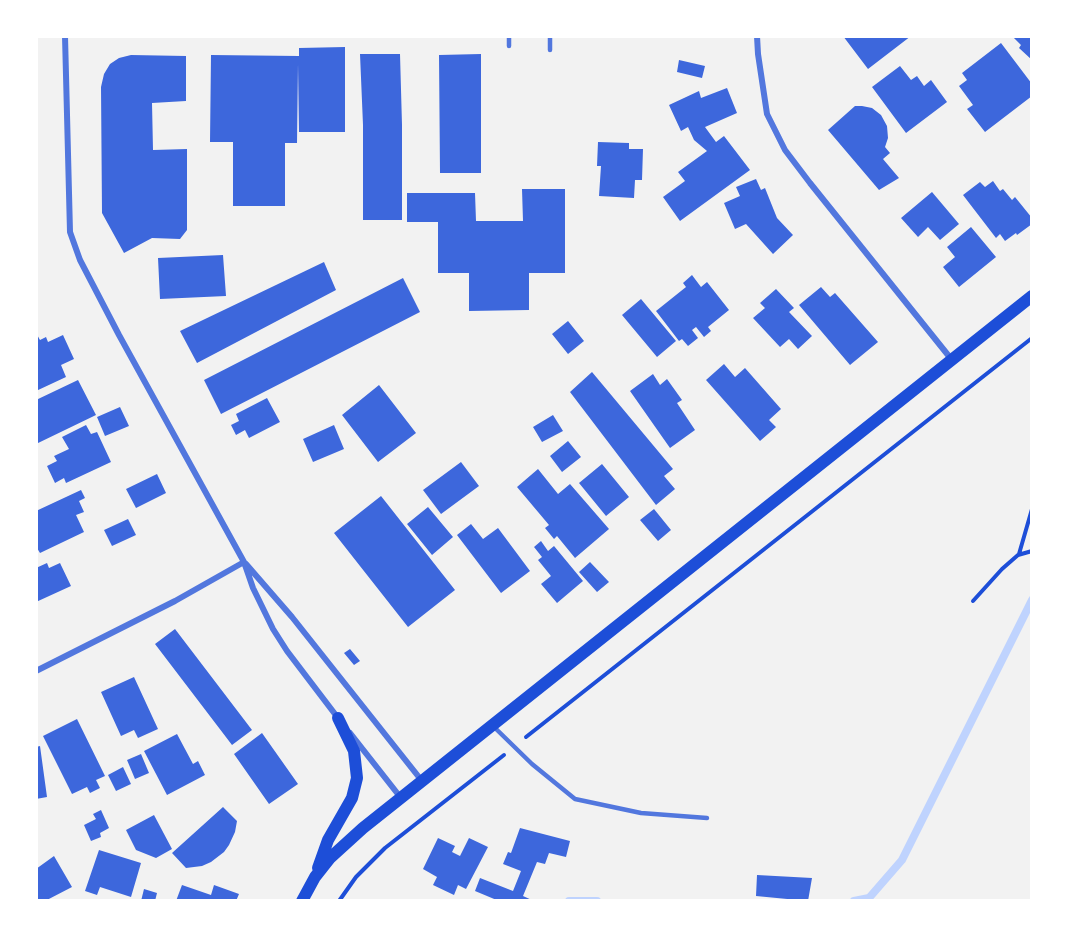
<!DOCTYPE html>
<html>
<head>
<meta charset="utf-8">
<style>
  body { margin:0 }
  #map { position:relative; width:1068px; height:937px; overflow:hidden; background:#f2f2f2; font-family:"Source Sans 3",sans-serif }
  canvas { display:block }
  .frame { position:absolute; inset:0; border:38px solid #fff; pointer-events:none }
</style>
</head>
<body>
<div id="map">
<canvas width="1068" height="937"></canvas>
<div class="frame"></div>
</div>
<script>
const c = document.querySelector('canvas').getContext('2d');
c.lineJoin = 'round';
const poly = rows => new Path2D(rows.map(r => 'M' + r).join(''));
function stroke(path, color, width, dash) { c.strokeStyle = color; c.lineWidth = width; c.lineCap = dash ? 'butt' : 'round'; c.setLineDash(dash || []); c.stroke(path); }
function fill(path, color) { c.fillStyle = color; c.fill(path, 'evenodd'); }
stroke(poly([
  [569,901,597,901],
  [854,901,869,898,902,860,1032,600]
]), '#bfd3fe', 8);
fill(poly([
  [843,36,911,36,868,69],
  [1012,36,1032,36,1032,60,1019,48,1021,45],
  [1001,43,1032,84,1032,96,985,132,967,109,973,105,959,86,967,80,962,73],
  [345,47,345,132,299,132,298,64,297,143,285,143,285,206,233,206,233,142,210,142,211,55,299,56,299,48],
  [360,54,400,54,402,125,402,220,363,220,363,125],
  [481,54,481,173,440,173,439,55],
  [131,55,186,56,186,101,152,103,153,150,187,149,187,230,180,239,152,238,124,253,102,213,101,87,104,74,110,64,119,58],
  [679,60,705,66,702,78,677,72],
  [900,66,911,80,917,76,924,86,931,80,947,102,906,133,872,87],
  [727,88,737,113,705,127,716,142,724,136,750,170,680,221,663,197,685,181,678,172,707,151,694,140,688,127,681,131,669,105,699,91,701,98],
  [855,106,862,106,872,108,881,115,887,126,888,138,885,147,890,153,883,159,899,178,879,190,828,130],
  [598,142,629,143,629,149,643,149,642,180,635,180,634,198,599,196,601,166,597,166],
  [756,179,761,190,765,188,777,218,793,235,773,254,746,224,735,229,724,203,740,196,736,187],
  [993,181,1000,191,1003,189,1012,200,1015,197,1032,218,1032,224,1017,235,1016,233,1005,241,1000,234,996,238,963,195,980,182,985,187],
  [522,189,565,189,565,273,529,273,529,310,469,311,469,273,438,273,438,222,407,222,407,193,475,193,476,221,523,221],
  [932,192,959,224,940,240,928,227,918,237,901,218],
  [971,227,996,257,959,287,943,267,955,257,947,247],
  [223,255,226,296,160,299,158,258],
  [324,262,336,290,197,363,180,331],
  [692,275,701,287,707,282,729,310,708,327,711,331,704,337,696,327,692,330,698,338,688,346,682,339,679,341,656,311,686,287,683,283],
  [403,278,420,312,221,414,204,380],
  [821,287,830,297,835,293,878,342,850,365,799,305],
  [776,289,794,308,789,312,812,336,798,349,789,339,780,347,753,318,765,308,760,303],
  [641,299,676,341,657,357,622,315],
  [568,321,584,341,568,354,552,334],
  [36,333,40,340,46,337,48,342,63,335,74,359,61,365,66,377,36,391],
  [724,364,735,377,745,368,781,409,769,420,776,427,760,441,706,380],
  [592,372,673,469,664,476,675,489,656,505,570,392],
  [653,374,660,385,667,379,682,400,677,403,695,430,670,448,630,391],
  [78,380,96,415,36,444,36,400],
  [379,385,416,433,378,462,342,415],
  [267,398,280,422,249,438,245,430,236,435,231,425,239,421,236,414],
  [120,407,129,426,105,436,97,417],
  [553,415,563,431,542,442,533,427],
  [86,425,91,434,97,432,111,462,66,483,64,478,55,483,47,466,57,461,54,456,69,449,62,437],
  [334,425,344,449,313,462,303,439],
  [568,441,581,457,562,472,550,456],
  [461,462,479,486,441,514,423,490],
  [602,464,629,497,606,516,579,483],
  [538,469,558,494,570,484,609,529,575,558,557,536,554,539,545,528,549,525,517,487],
  [157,474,166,493,136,508,126,489],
  [81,490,85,498,79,501,84,512,76,515,84,532,40,553,37,548,36,549,36,511],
  [381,496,455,590,408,627,334,533],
  [428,507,453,537,432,555,407,524],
  [654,509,671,530,658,541,640,520],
  [128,519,136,535,112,546,104,530],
  [471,524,483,539,498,528,530,571,501,593,457,535],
  [541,541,548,551,554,546,583,581,557,603,541,584,551,576,538,560,542,557,534,547],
  [590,562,609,582,597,592,579,572],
  [47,563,49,568,60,563,71,586,36,602,36,568],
  [175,629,252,730,232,745,155,644],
  [350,649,360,661,354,665,344,653],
  [134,677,158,729,138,738,134,730,121,736,101,692],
  [77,719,105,776,96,780,100,788,90,793,87,787,72,794,43,736],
  [262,733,298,784,269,804,234,754],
  [177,734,193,764,198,761,205,775,167,795,144,751],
  [40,746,47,797,36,799,36,747],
  [141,754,149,773,135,779,127,760],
  [123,767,131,784,116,791,108,775],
  [223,807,237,821,235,832,229,845,224,852,211,862,202,866,186,868,172,853],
  [101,810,109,828,100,833,101,837,91,841,84,825,96,819,93,814],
  [154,815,172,849,156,858,136,850,126,830],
  [520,828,570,841,566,857,549,853,545,864,537,862,523,896,534,901,499,901,475,891,480,878,513,891,521,871,503,864,508,852,511,853],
  [438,838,455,846,452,852,460,856,469,838,488,847,466,889,458,885,454,895,433,885,437,877,423,869],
  [99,850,141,863,131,897,100,887,97,895,85,891],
  [54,856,72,887,45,901,36,901,36,869],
  [757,875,812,878,808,901,756,896],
  [182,885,211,895,214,885,239,894,236,901,176,901],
  [144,889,157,893,155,901,141,901]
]), '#3d67dc');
stroke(poly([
  [1019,554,1032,509],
  [973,601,1002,569,1018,555,1032,551],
  [526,737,1032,338],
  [339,901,356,877,385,848,504,755]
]), '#1d4ed8', 4);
stroke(poly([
  [509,46,509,36],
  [550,50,550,36],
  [493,726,532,764,575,799,641,813,707,818]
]), '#5277de', 4.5);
stroke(poly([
  [65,36,70,232,80,260,119,335,244,562,253,588,273,629,287,651,338,718],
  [757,36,758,54,767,114,785,150,810,183,952,360],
  [246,564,292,617,422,781],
  [36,671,175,601,244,562],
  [350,733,401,798]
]), '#5277de', 6);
stroke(poly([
  [318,868,328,840,352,798,357,778,354,751,338,718],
  [302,901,315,877,330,858,363,828,1032,296]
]), '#1d4ed8', 12);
</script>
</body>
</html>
